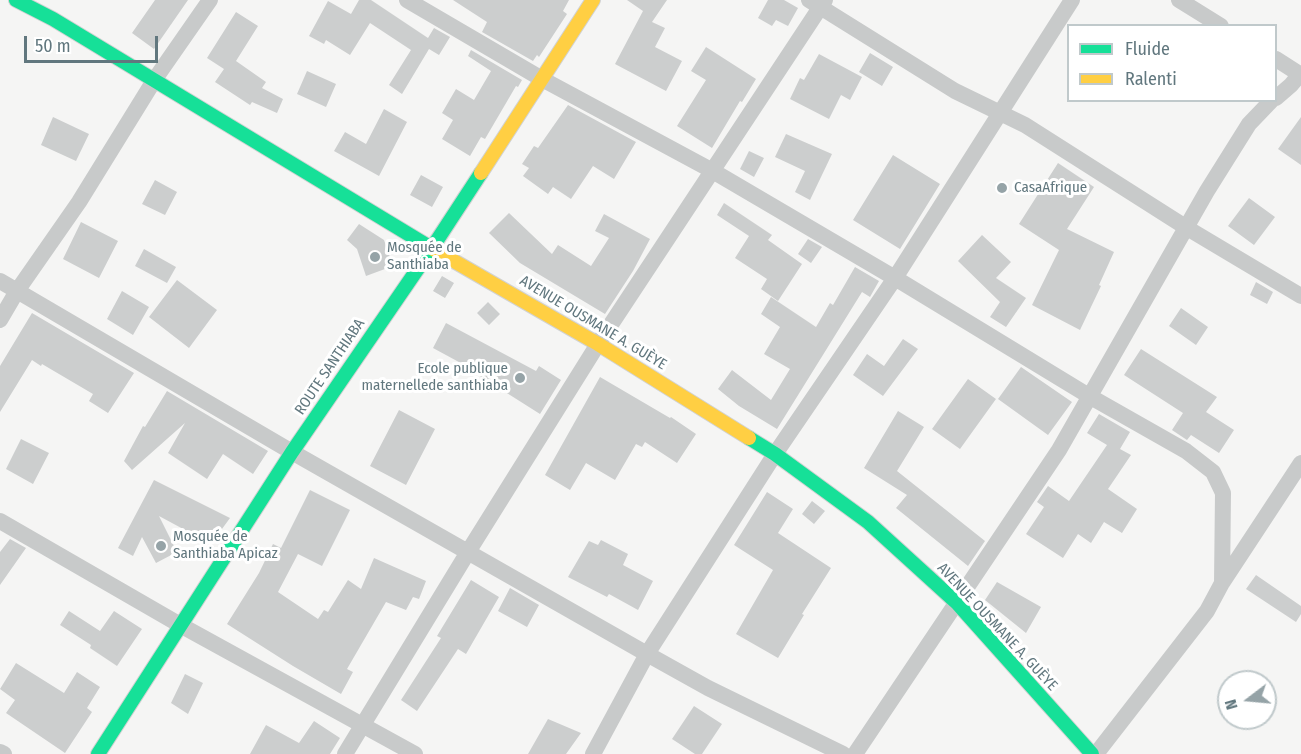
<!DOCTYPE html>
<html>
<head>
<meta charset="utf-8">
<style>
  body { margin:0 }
  #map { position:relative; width:1301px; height:754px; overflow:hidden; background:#f5f5f4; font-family:"Fira Sans Condensed",sans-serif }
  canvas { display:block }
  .legend { position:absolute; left:1067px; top:24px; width:210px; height:78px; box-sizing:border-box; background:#fff; border:2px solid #c0c9cb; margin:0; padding:8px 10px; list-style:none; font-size:18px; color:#61777e }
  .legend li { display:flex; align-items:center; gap:12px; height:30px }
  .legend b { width:30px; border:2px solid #c0c9cb }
  .north { position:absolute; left:1217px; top:670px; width:60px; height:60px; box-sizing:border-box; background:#fff; border:2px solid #c0c9cb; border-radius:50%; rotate:254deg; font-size:16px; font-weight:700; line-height:24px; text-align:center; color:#61777e }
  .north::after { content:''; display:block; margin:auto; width:21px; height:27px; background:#95a3a7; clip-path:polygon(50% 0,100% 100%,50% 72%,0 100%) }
  .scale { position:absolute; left:24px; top:36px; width:134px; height:27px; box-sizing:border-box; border:3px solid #61777e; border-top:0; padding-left:8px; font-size:18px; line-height:21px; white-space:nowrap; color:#61777e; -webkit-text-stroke:4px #fff; paint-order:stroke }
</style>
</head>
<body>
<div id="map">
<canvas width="1301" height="754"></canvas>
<ul class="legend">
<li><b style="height:8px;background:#16e098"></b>Fluide</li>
<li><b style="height:8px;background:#ffcf43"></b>Ralenti</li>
</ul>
<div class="north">N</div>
<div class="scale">50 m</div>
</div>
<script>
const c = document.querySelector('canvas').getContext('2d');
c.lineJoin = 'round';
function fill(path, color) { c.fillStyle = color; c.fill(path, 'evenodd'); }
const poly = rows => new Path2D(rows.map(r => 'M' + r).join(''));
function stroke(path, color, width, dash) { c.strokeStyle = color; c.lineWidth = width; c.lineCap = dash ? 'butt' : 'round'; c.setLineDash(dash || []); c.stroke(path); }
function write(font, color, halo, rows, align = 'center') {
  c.font = font + ' "Fira Sans Condensed",sans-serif'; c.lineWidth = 6; c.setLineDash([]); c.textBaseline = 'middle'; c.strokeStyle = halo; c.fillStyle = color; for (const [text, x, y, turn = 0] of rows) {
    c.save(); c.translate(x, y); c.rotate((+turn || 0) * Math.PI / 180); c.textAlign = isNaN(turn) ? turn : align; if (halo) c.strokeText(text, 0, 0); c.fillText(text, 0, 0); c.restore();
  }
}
fill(poly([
  [155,0,188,0,154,49,132,33],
  [359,0,371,0,428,38,434,28,450,37,439,55,429,49,402,94,389,85,411,50,370,23,350,55,326,40,324,44,309,36,328,1,351,14],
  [453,0,569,0,563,11,567,14,539,57,537,55,533,61,482,32,487,22],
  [627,0,667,0,652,22,665,28,655,47,682,61,666,91,615,64,643,11],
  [768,0,784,0,798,8,788,26,776,20,772,26,758,18],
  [236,12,258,26,236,61,266,82,262,88,283,99,277,113,252,102,250,105,215,82,224,69,207,58],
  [706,47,756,79,742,102,740,101,712,148,677,126,706,80,691,71],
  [471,50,522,80,518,87,516,86,485,139,481,137,470,156,442,139,453,120,442,113,456,89,474,100,491,71,468,56],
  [870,53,893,67,882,86,859,72],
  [819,54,862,77,850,100,841,95,829,119,790,99,800,78,804,80],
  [307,71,336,84,326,107,297,94],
  [568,105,636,142,614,179,593,166,571,199,553,187,548,194,523,176,529,168,522,164,534,146,538,148],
  [384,109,407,122,379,176,334,151,345,132,366,144],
  [53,117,89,134,76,161,41,145],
  [1301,117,1301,165,1278,149],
  [786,134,832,154,810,200,795,192,805,171,775,157],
  [749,151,764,158,754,177,740,169],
  [893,155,940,184,900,249,853,220],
  [1058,163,1094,187,1067,229,1114,252,1099,285,1101,286,1080,330,1032,305,1059,250,1019,224],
  [421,175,443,187,432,207,410,195],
  [155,180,177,192,165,215,142,204],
  [1249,198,1275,217,1254,245,1228,226],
  [724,203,772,235,768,240,802,264,778,301,761,289,767,279,735,258,749,236,717,215],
  [509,213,552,254,558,245,591,266,609,238,595,231,604,214,650,239,633,271,605,314,520,263,489,233],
  [81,222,118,241,99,278,63,259],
  [359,224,384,240,393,266,366,276,357,249,347,240],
  [982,235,1011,262,996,278,1026,298,1006,327,990,317,1000,302,958,261],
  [808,239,822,247,811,263,798,254],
  [144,249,176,267,167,283,135,266],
  [855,267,879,281,870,297,862,292,777,429,739,406,718,389,732,370,771,400,790,369,764,354,780,327,761,314,771,297,816,327,830,303,833,305],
  [442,276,454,283,445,298,433,291],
  [177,280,217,310,189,348,149,317],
  [1256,282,1273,292,1267,304,1250,295],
  [122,291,149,307,133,335,107,319],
  [488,302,500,314,489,325,477,313],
  [1181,308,1208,327,1196,345,1169,326],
  [32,313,134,373,108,413,89,401,93,394,42,364,41,366,32,360,0,412,0,366],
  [446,323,536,371,539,366,561,380,540,414,480,376,481,374,433,348],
  [903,339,918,349,883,396,853,375,867,354,884,366],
  [1141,349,1217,397,1206,412,1234,430,1219,453,1191,435,1187,440,1172,430,1183,413,1124,375],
  [1021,367,1072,402,1048,435,998,399],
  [600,377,670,418,671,417,696,434,677,463,645,442,642,447,636,444,615,480,586,463,570,490,545,475],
  [968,379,996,399,960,449,932,429],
  [167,391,268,451,253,474,223,454,207,479,168,453,185,423,132,470,124,461,143,426,145,427],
  [399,410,435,429,406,485,370,466],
  [898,411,924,427,897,471,985,541,968,566,896,508,907,495,864,468],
  [1099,414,1130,432,1120,449,1131,455,1108,489,1137,509,1122,533,1104,522,1091,543,1078,534,1063,558,1026,534,1044,507,1037,502,1048,486,1069,501,1107,445,1087,433],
  [21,439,49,453,33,484,6,469],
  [154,480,230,518,211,544,159,516,177,552,156,563,142,537,133,556,118,548],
  [310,490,350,510,322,566,298,554,278,592,318,619,324,610,328,612,348,580,361,589,374,558,426,581,419,599,413,597,406,610,386,602,347,669,353,672,341,694,293,666,227,624,259,573,273,544,281,548],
  [767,492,793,509,778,533,831,568,802,614,804,615,778,658,736,634,773,570,734,545],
  [812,501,825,511,814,524,802,514],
  [10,539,26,548,0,585,0,552],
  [601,540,628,554,623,565,653,581,638,610,609,594,607,597,568,577,589,541,598,545],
  [1256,575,1301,606,1301,614,1296,622,1246,589],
  [471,580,499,597,466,654,458,649,417,711,401,700,441,638,437,636],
  [997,582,1041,607,1026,633,985,600],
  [510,588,539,605,527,627,498,611],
  [69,611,100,631,114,611,142,629,117,666,90,648,91,645,60,625],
  [16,663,64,693,77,672,100,687,87,708,92,712,65,753,6,713,15,700,0,689],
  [185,674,203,683,188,714,171,703],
  [694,706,722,724,702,754,695,754,672,739],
  [548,719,581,733,566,754,528,754],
  [314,721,340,738,330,754,250,754,266,725,299,743]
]), '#cccece');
const fast = poly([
  [16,0,53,19,433,249],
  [749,438,775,454,868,522,957,603,1092,754],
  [98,754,292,452,432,248,481,173]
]);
const slow = poly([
  [481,173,593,0],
  [433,249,598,344,749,438]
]);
stroke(fast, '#d1d2d2', 16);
stroke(slow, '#d1d2d2', 16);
stroke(poly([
  [407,0,542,79,711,170,895,278,1089,396,1186,451,1213,472,1223,493,1222,583,1207,611,1096,754],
  [809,0,955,91,1025,125,1187,228,1301,296],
  [1179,0,1221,26],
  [1276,59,1301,75],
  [1276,98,1291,85,1300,74],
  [0,281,292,452,647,654,708,688,843,754],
  [0,320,17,291,79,202,155,79,210,0],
  [0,521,182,626,415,754],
  [1222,583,1301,463],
  [0,752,4,754],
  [345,754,468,552,598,344,825,0],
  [593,754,647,654,775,454,895,278,1072,0],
  [855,754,1059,450,1207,191,1249,124,1272,100]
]), '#c8caca', 16);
stroke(fast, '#16e098', 14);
stroke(slow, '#ffcf43', 14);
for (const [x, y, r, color] of [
  [1002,188,6,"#95a3a7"],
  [375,257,6,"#95a3a7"],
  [520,378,6,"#95a3a7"],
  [161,546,6,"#95a3a7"]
]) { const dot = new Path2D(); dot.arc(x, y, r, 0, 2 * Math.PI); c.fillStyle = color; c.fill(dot); stroke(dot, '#fff', 2); }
write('15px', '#61777e', '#fff', [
  ["CasaAfrique",1014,188],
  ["Mosquée de",387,248],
  ["Santhiaba",387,265],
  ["Ecole publique",508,369,"right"],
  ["maternellede santhiaba",508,386,"right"],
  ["Mosquée de",173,537],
  ["Santhiaba Apicaz",173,554]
], 'left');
write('15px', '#61777e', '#fff', [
  ["AVENUE OUSMANE A. GUÈYE",593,323,31],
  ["ROUTE SANTHIABA",330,367,-56],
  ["AVENUE OUSMANE A. GUÈYE",997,627,47]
]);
</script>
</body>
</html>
